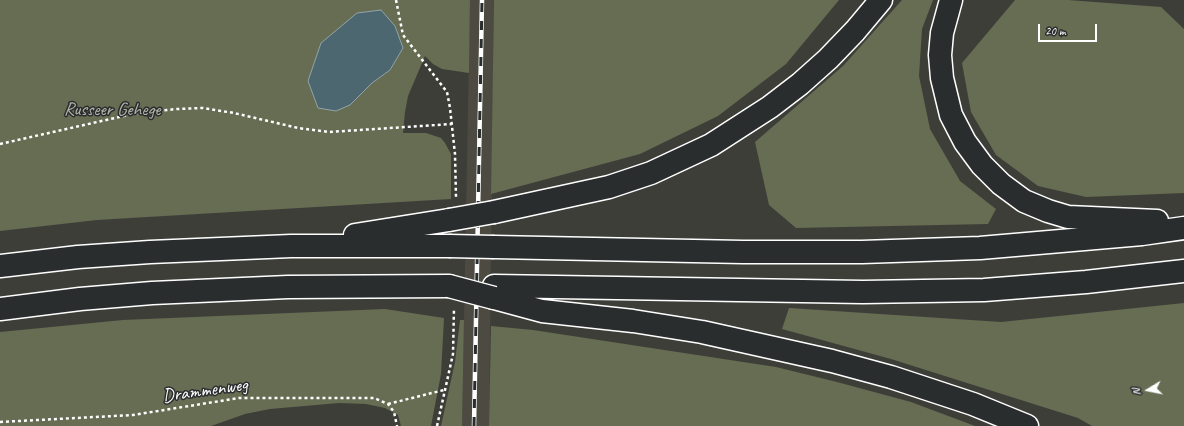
<!DOCTYPE html>
<html>
<head>
<meta charset="utf-8">
<style>
  body { margin:0 }
  #map { position:relative; width:1184px; height:426px; overflow:hidden; background:#3e3e39; font-family:Caveat,sans-serif }
  canvas { display:block }
  .north { position:absolute; left:1128px; top:370px; width:40px; height:40px; -webkit-text-stroke:3px #2a2d2e; paint-order:stroke; rotate:260deg; font-size:11px; font-weight:700; line-height:16px; text-align:center; color:#fff }
  .north::after { content:''; display:block; margin:auto; width:14px; height:18px; background:#fff; clip-path:polygon(50% 0,100% 100%,50% 72%,0 100%) }
  .scale { position:absolute; left:1038px; top:24px; width:59px; height:18px; box-sizing:border-box; border:2px solid #fff; border-top:0; padding-left:5px; font-size:12px; line-height:14px; white-space:nowrap; color:#fff; -webkit-text-stroke:3px #2a2d2e; paint-order:stroke }
</style>
</head>
<body>
<div id="map">
<canvas width="1184" height="426"></canvas>
<div class="north">N</div>
<div class="scale">20 m</div>
</div>
<script>
const c = document.querySelector('canvas').getContext('2d');
c.lineJoin = 'round';
function fill(path, color) { c.fillStyle = color; c.fill(path, 'evenodd'); }
const poly = rows => new Path2D(rows.map(r => 'M' + r).join(''));
function stroke(path, color, width, dash) { c.strokeStyle = color; c.lineWidth = width; c.lineCap = dash ? 'butt' : 'round'; c.setLineDash(dash || []); c.stroke(path); }
function write(font, color, halo, rows, align = 'center') {
  c.font = font + ' Caveat,sans-serif'; c.lineWidth = 3; c.setLineDash([]); c.textBaseline = 'middle'; c.strokeStyle = halo; c.fillStyle = color; for (const [text, x, y, turn = 0] of rows) {
    c.save(); c.translate(x, y); c.rotate((+turn || 0) * Math.PI / 180); c.textAlign = isNaN(turn) ? turn : align; if (halo) c.strokeText(text, 0, 0); c.fillText(text, 0, 0); c.restore();
  }
}
fill(poly([
  [470,0,494,0,489,426,462,426]
]), '#4c4a41');
fill(poly([
  [0,0,470,0,469,73,442,69,433,64,425,56,408,96,405,112,403,133,426,133,441,138,445,143,451,154,451,199,97,220,0,231],
  [395,26,403,48,390,70,372,83,350,105],
  [494,0,839,0,786,64,718,116,640,154,491,194],
  [902,0,933,0,922,29,919,76,930,129,960,181,996,209,988,224,796,228,769,205,755,142,843,66],
  [1015,0,1068,0,1161,7,1184,29,1184,193,1086,197,1038,186,996,155,971,112,962,63],
  [1184,303,1184,426,1092,426,1078,418,891,359,782,329,789,308,1001,322],
  [385,309,444,318,441,374,431,426,401,426,398,415,385,408,366,404,339,403,270,409,245,414,211,426,0,426,0,332,123,320],
  [460,320,464,320,462,426,441,426,455,362],
  [491,326,533,330,776,367,837,382,911,402,975,426,489,426]
]), '#666d53');
const water = poly([
  [381,10,395,26,403,48,390,70,372,83,350,105,336,111,318,108,308,81,321,43,357,13,381,10]
]);
fill(water, '#4c6770');
stroke(water, '#94a4a9', 1);
const motorway = poly([
  [951,0,942,33,940,55,942,78,951,115,965,142,982,165,1001,184,1024,201,1048,211,1068,217,1157,221],
  [494,212,609,187,651,173,711,145,770,107,800,84,828,59,855,31,881,0],
  [355,235,449,220],
  [494,247,743,252,862,252,980,248,1142,234,1184,228],
  [0,266,78,257,150,252,291,246,449,246],
  [494,286,863,292,984,290,1086,282,1184,271],
  [494,298,542,311,633,321,702,332,832,361,891,377,973,404,1027,426],
  [0,309,80,299,152,293,288,287,449,286]
]);
stroke(motorway, '#fff', 25);
stroke(poly([
  [396,0,403,35,447,92,450,108,455,154,456,197],
  [0,144,137,113,177,109,203,108,234,113,298,128,329,132,452,124],
  [388,404,444,390],
  [0,422,133,415,239,398,374,398,388,404,394,412,397,426],
  [437,426,453,354,454,308]
]), '#fff', 2.5, [3, 3]);
stroke(motorway, '#2a2d2e', 22);
const rail = poly([
  [474,426,482,0]
]);
stroke(rail, '#fff', 4.5);
stroke(rail, '#2a2d2e', 3, [9]);
const motorwayBridge = poly([
  [449,220,494,212],
  [449,246,494,247],
  [449,286,494,298]
]);
stroke(motorwayBridge, '#fff', 25, []);
stroke(motorwayBridge, '#2a2d2e', 22);
write('19px', '#b2b6a9', '#2a2d2e', [
  ["Russeer Gehege",112,110]
]);
write('19px', '#fff', '#2a2d2e', [
  ["Drammenweg",205,391,-8]
]);
</script>
</body>
</html>
